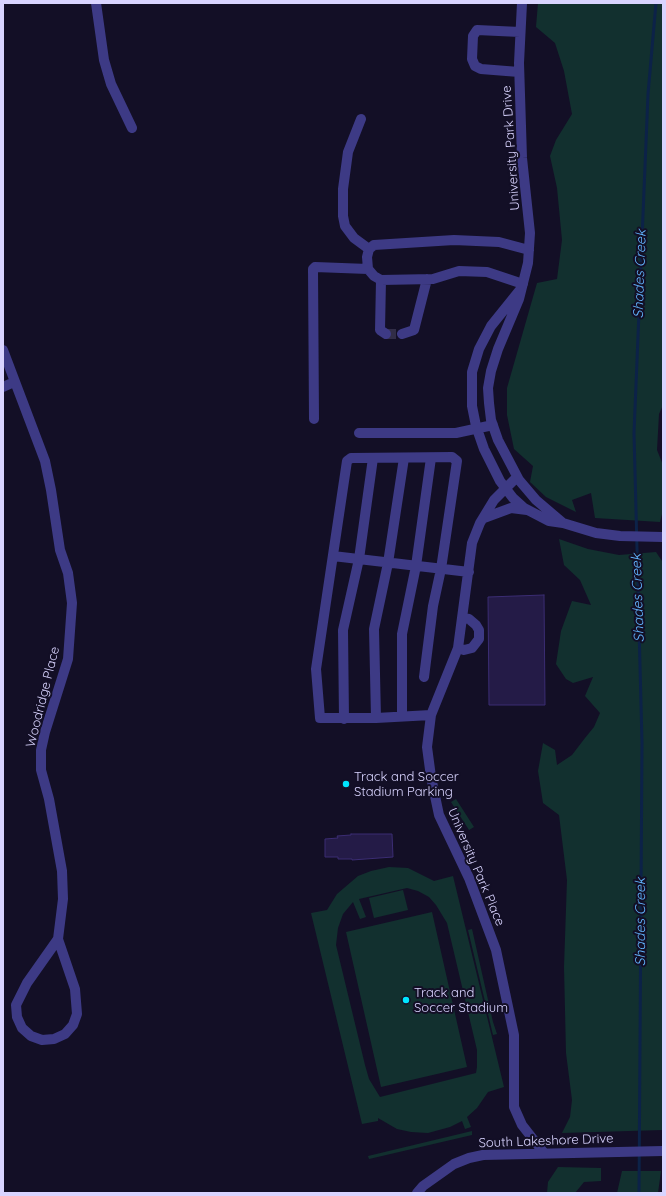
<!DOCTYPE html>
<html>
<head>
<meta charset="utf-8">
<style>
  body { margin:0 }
  #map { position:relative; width:666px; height:1196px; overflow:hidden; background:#130f26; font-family:Quicksand,sans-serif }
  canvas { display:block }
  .frame { position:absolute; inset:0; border:4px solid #d9d4ff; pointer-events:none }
</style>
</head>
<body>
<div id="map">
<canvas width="666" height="1196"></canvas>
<div class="frame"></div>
</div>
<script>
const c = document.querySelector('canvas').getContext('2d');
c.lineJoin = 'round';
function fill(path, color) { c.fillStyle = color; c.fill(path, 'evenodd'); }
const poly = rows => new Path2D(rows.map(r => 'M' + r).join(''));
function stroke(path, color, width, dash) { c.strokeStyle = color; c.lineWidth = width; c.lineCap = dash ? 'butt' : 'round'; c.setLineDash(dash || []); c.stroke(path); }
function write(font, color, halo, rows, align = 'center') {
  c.font = font + ' Quicksand,sans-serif'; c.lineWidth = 4; c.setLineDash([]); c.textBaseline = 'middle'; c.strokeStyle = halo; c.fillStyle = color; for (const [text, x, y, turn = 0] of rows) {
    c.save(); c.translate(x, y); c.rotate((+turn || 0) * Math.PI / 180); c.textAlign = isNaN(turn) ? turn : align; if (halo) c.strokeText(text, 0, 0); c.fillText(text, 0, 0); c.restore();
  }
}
fill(poly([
  [538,3,663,3,663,405,659,414,657,450,663,465,663,510,660,522,595,518,591,493,572,500,576,512,546,497,530,482,533,466,514,449,507,415,507,388,537,283,557,279,562,240,557,188,550,156,556,140,572,114,564,71,555,43,536,27],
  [559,539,588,549,619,555,656,552,662,561,663,1130,562,1133,570,1117,572,1100,566,1053,564,967,567,880,559,815,543,803,538,771,543,743,555,750,557,765,572,755,585,738,594,727,600,713,585,696,593,677,573,683,566,679,556,664,561,631,572,601,591,605,580,580,564,565],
  [456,799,474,827,469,830,451,802],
  [389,867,408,868,434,881,453,876,504,1087,488,1092,477,1108,467,1117,471,1127,465,1129,462,1121,450,1127,428,1133,411,1132,397,1129,378,1118,378,1121,362,1124,311,913,327,910,337,894,358,876,371,871],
  [407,888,418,891,429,897,436,905,447,923,477,1050,477,1067,476,1073,380,1097,369,1079,365,1065,336,945,338,928,343,914,353,902,360,919,366,917,359,899],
  [403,890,408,910,374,918,369,898],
  [432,912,467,1067,381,1087,346,932],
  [472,929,493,1022,497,1034,493,1035,468,930],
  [472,1131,472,1135,369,1159,368,1156],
  [558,1167,601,1168,601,1181,584,1182,575,1193,547,1193,548,1182],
  [622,1171,661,1171,658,1193,617,1193]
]), '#12302f');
stroke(poly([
  [639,1193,642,743,634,433,648,94,656,3]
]), '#0c2248', 3);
const building = poly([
  [544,595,545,705,489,705,488,597,544,595],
  [351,834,392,834,393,857,352,860,352,859,338,859,338,857,325,857,325,839,338,838,337,836,351,835,351,834]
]);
fill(building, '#241b47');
stroke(building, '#3b2d73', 1);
stroke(poly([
  [386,334,402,334]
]), '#312d47', 10, [10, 5]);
stroke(poly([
  [96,3,104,60,111,84,132,128],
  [522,3,519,63,522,158,530,233,528,263,519,299,498,349,491,371,488,388,489,403,491,420,498,440,519,480,536,500,563,523],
  [519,72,481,69,475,66,472,59,473,36,477,30,520,32],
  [361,119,348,152,343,189,343,216,345,226,354,238,369,249],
  [381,280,380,330,386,334],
  [523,284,487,272,459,271,433,279,381,280,374,276,368,269,367,257,369,249,374,245,454,240,499,242,529,250],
  [520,290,491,326,479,349,472,372,472,406,476,426,484,449,500,481,513,498,524,508,549,521,563,523,596,533,620,536,663,537],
  [402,334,414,330,427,279],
  [3,350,45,461,51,490,60,550,68,573,72,603,68,659,45,732,41,750,41,770,49,799,62,871,63,899,58,939,75,989,77,1014,73,1025,65,1034,54,1039,42,1040,31,1036,22,1028,17,1017,16,1005,27,983,58,939],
  [3,387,14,382],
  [314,419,313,269,315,267,368,269],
  [359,433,456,433,493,425],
  [517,477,494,500,480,523,472,543,458,648,431,715,427,747,431,777,439,815,469,878,496,950,514,1035,514,1107,522,1125,544,1153],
  [484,518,511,508,527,510],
  [333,556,469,572],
  [458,648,464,650,472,648,479,639,479,630,476,625,469,619,463,618],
  [424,677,433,606,441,569,457,461,452,457,351,458,347,461,316,669,320,718,376,718,431,715],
  [402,716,402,634,416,566,431,458],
  [376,718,374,629,388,563,404,458],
  [344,719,343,630,359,559,373,458],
  [417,1193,423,1186,454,1164,469,1158,483,1155,663,1151]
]), '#3d3a85', 10);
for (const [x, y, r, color] of [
  [346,784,4,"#00e5ff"],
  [406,1000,4,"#00e5ff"]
]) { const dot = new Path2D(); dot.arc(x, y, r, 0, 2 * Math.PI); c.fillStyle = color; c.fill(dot); stroke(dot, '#130f26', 1.5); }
write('13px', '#d9d4ff', '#130f26', [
  ["University Park Drive",511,148,-94],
  ["Woodridge Place",43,697,-76],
  ["University Park Place",476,867,67],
  ["South Lakeshore Drive",546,1141,-2]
]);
write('13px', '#d9d4ff', '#130f26', [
  ["Track and Soccer",354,777],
  ["Stadium Parking",354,792],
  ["Track and",414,993],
  ["Soccer Stadium",414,1008]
], 'left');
write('italic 14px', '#62b6ff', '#130f26', [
  ["Shades Creek",640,274,-88],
  ["Shades Creek",638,598,-92],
  ["Shades Creek",641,922,-90]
]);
</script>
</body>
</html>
